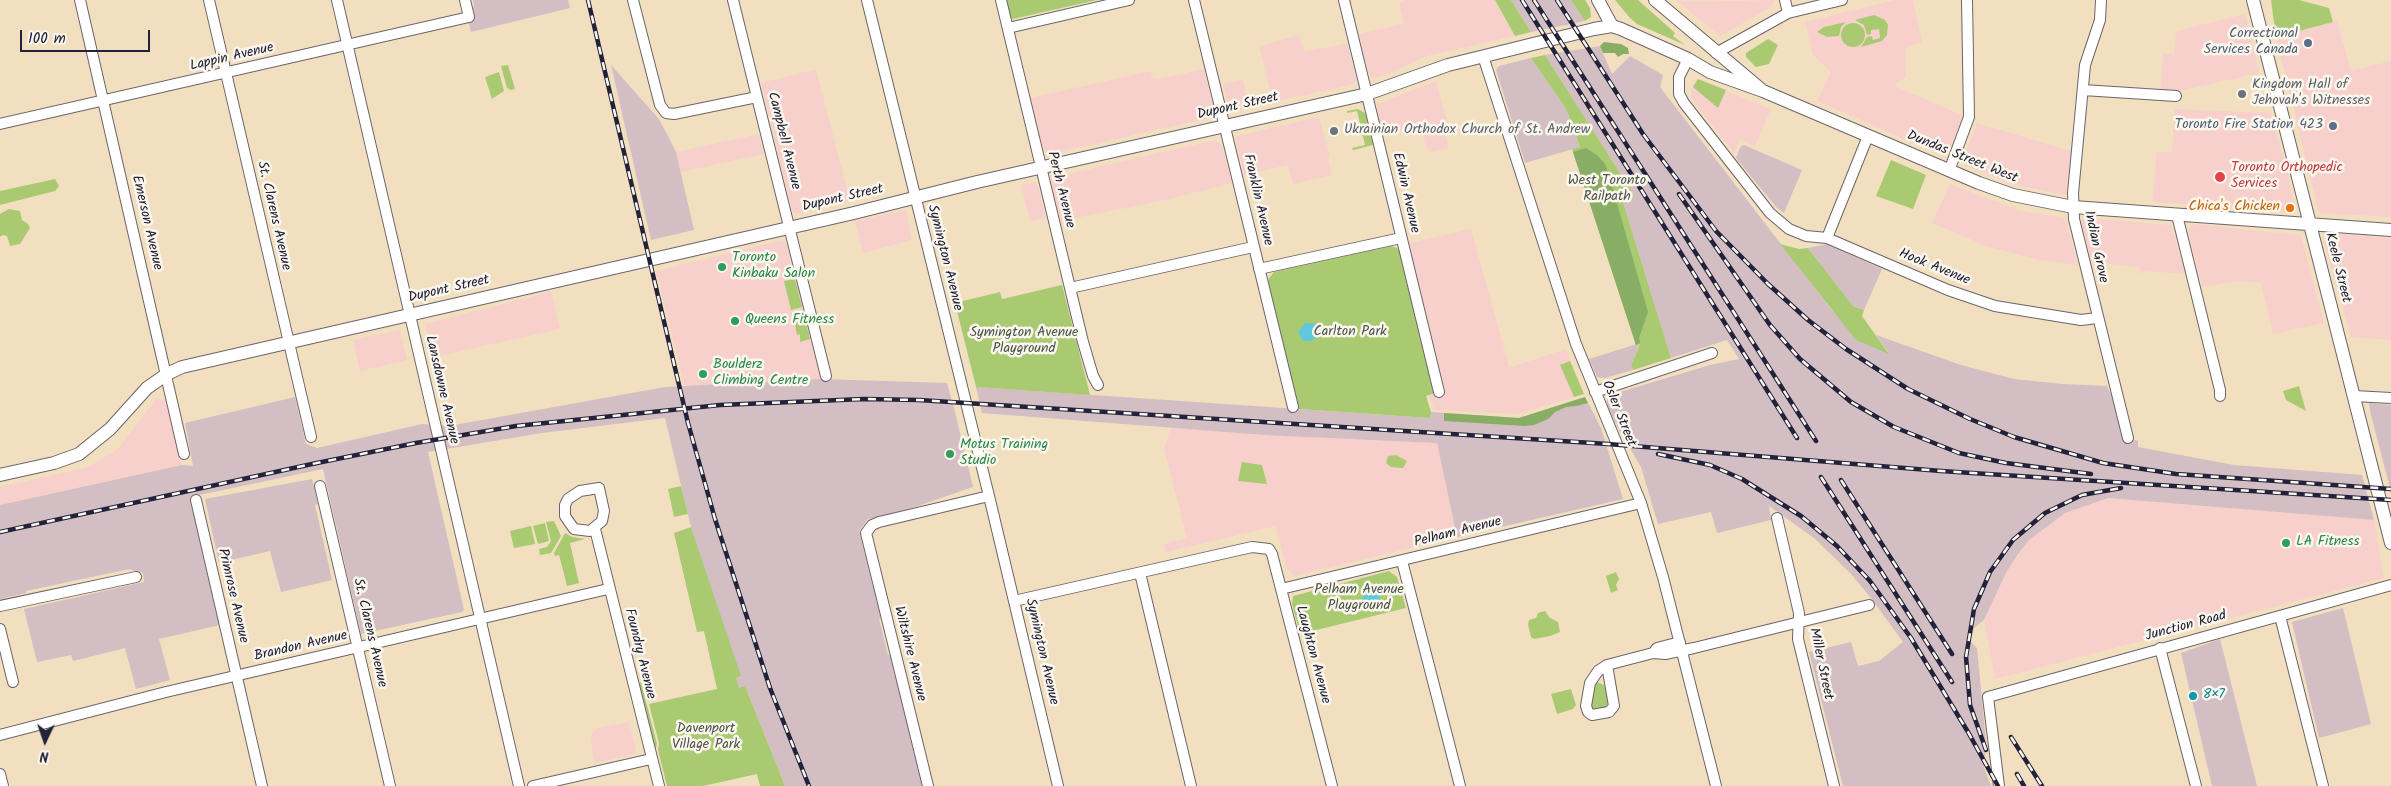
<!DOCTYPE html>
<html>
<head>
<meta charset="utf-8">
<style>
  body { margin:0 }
  #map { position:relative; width:2391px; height:786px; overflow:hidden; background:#f2dfc0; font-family:Kalam,sans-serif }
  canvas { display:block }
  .north { position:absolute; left:20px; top:716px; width:50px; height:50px; -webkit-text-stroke:4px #fbf7ec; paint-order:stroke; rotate:183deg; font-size:14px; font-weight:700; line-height:20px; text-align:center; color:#22223b }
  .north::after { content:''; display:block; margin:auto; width:18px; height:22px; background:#22223b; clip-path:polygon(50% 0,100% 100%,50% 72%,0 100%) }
  .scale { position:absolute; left:20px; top:30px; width:130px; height:22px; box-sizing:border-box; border:2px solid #22223b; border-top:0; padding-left:6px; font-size:15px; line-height:18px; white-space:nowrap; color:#22223b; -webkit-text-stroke:4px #fbf7ec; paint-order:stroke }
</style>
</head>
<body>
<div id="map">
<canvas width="2391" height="786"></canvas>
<div class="north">N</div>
<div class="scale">100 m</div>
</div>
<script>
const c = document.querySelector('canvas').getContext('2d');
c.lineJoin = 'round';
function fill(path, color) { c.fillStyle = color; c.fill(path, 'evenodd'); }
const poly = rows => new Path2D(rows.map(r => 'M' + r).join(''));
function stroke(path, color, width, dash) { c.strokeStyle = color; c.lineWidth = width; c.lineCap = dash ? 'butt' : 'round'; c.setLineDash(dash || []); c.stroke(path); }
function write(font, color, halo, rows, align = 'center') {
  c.font = font + ' Kalam,sans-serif'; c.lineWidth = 5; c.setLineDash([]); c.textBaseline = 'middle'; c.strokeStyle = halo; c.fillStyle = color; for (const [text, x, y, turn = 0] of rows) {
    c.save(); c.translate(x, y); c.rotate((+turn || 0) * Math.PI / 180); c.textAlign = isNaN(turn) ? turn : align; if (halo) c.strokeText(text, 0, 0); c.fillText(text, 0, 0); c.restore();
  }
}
fill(poly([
  [1406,0,1495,0,1515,36,1427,56,1383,76,1372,78,1367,69,1358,34,1404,24,1399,2],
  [1676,0,1689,2,1775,0,1771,7,1720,36],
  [1895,0,1913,0,1922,42,1906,47,1906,77,1897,83,1895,86,1962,115,1961,123,1948,153,1944,156,1817,101,1831,72,1813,55,1805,22],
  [2245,14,2259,73,2179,91,2161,89,2163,53,2174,54,2176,31],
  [2337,21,2351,71,2391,61,2391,217,2321,213,2318,209,2276,37],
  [1299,35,1304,52,1347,43,1356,79,1354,83,1350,85,1273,102,1259,46],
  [816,69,850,201,797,214,792,210,761,83],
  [1204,69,1214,111,1210,118,1049,154,1044,151,1030,98,1151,71,1152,77,1157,79],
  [1696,79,1771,109,1755,146,1740,139,1734,153,1691,98,1691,92],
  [1243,80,1250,108,1233,111,1230,110,1223,84],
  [1436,81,1449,129,1445,132,1449,148,1431,152,1426,147,1422,129,1417,126,1383,135,1377,111,1378,104],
  [2175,109,2270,113,2286,166,2294,205,2293,211,2153,202,2156,152,2172,152],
  [1319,117,1330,156,1328,158,1332,175,1293,184,1288,165,1244,175,1236,140,1237,136],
  [1977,123,2071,151,2067,193,2064,195,2013,184,1964,165,1963,160],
  [759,134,764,154,681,172,676,152],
  [1215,140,1222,145,1232,183,1165,200,1061,221,1051,183,1055,177],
  [1034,182,1038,186,1046,218,1030,221,1021,185],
  [1950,184,2018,210,2065,218,2078,265,2039,260,1986,246,1932,223],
  [906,210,912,240,863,253,855,221],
  [2086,218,2171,225,2185,274,2145,271,2141,274,2139,267,2091,262,2081,221],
  [2193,224,2299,235,2302,239,2324,323,2273,334,2261,283,2239,281,2202,287,2188,230],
  [1471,229,1509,366,1511,367,1566,349,1584,394,1518,414,1434,410,1429,395,1445,391,1409,243],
  [2329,233,2391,238,2391,340,2351,337,2324,241],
  [781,240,786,243,821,379,685,387,656,271],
  [551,292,560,329,434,357,425,324],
  [400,330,407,360,360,371,353,340],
  [156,399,166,400,182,465,0,505,0,487,88,467,117,450],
  [1171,428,1437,443,1457,537,1294,576,1286,567,1276,526,1166,552,1164,544,1187,538,1164,448],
  [2108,498,2374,520,2384,578,1995,679,1984,620,2006,573,2029,540,2044,528,2065,513],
  [629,722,636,750,635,754,595,763,590,739,592,733,598,728]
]), '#f7d0cc');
fill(poly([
  [473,0,568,0,570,8,471,32,469,23,474,5],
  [1511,0,1571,0,1585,21,1531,32],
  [1600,46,1612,74,1630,56,1663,75,1660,87,1831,309,1889,353,1876,335,1961,365,2014,379,2062,384,2107,386,2115,403,2123,437,2138,441,2138,447,2234,465,2362,475,2374,520,2108,498,2065,513,2029,540,2018,554,2006,573,1984,620,1974,628,1970,641,1977,648,1986,742,1984,768,1991,786,1843,786,1809,652,1851,642,1858,666,1879,661,1903,642,1871,598,1851,574,1814,538,1769,506,1771,520,1717,533,1711,512,1658,524,1641,467,1618,428,1607,405,1607,399,1610,395,1710,365,1739,359,1727,340,1671,358,1623,202,1634,195,1545,55],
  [1531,58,1566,109,1580,147,1525,163,1496,70,1499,66],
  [611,65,658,118,667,134,676,152,694,230,651,240],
  [1744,145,1802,170,1784,213,1777,208,1736,158,1741,146],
  [1827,244,1882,269,1864,310,1853,306,1808,248],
  [1640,343,1631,365,1633,370,1605,378,1597,377,1589,359],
  [821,379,947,383,955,412,973,487,906,510,868,519,859,531,881,618,879,619,888,655,891,656,923,786,785,786,745,686,739,688,735,678,740,676,691,527,665,418,542,433,428,452,464,610,462,612,361,634,323,469,190,497,220,625,159,639,170,680,136,689,125,648,73,661,71,655,37,662,24,609,144,582,143,573,129,569,26,591,26,593,0,599,0,505,182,465,193,466,185,423,295,397,306,444,317,448,422,424,449,426,665,387],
  [976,387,1430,418,1431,412,1519,418,1585,397,1601,428,1623,499,1457,537,1437,443,1265,435,982,413],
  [2369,403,2391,405,2391,492,2370,411],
  [312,479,318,504,315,505,332,580,281,592,270,551,219,563,205,499],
  [2343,608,2371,724,2319,738,2292,622],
  [2220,639,2257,786,2212,786,2181,653]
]), '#d2bec3');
fill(poly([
  [1006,0,1097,0,1013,19,1010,16],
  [1495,0,1511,0,1531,32,1515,36],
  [1571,0,1585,0,1590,8,1591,17,1585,21],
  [1615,0,1638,0,1673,31,1675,33,1673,36,1685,45,1637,24,1630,18],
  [2271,0,2299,0,2329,8,2333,22,2276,37],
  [1874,15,1885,20,1888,25,1887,35,1882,41,1861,47,1867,37,1872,36,1873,40,1880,38,1879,29,1871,30,1871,34,1867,35,1864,25,1855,20],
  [1846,22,1841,27,1839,36,1827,37,1817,32,1824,27],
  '1841 35a12 12 0 1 1 24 0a12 12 0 1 1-24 0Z',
  [1768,39,1778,45,1769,64,1756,67,1746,57,1746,53],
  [1545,55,1634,195,1623,202,1671,358,1633,370,1631,365,1640,344,1636,345,1572,149,1580,147,1566,109,1531,58],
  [508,65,515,89,511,90,507,88,501,66],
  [499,72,504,91,492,99,485,77],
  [1698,79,1726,90,1718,108,1693,87],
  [1358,109,1365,113,1373,145,1353,150,1352,148,1365,145,1357,111,1347,113,1347,111],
  [1891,160,1926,175,1913,209,1876,196],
  [55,179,59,186,55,191,0,205,0,191],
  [9,209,20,211,22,220,28,224,30,228,20,244,10,246,7,236,3,235,0,237,0,214],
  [1780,244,1799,249,1808,248,1853,306,1864,310,1862,316,1889,354,1856,340],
  [1391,246,1397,248,1401,253,1435,393,1426,396,1431,412,1430,418,1299,409,1268,281,1269,278,1274,272],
  [795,279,802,307,791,310,784,281],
  [1062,285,1090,395,976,387,955,303,1000,292,1002,299],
  [803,311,810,339,800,342,800,334,797,335,793,314],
  [1570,361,1584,394,1574,397,1560,365],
  [2299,386,2306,411,2286,400,2283,391],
  [1396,455,1407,461,1403,468,1391,467,1386,463,1388,456],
  [1242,462,1262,465,1267,484,1238,481],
  [681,486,688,514,674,517,668,489],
  [554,521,561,536,551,553,540,555,539,549,547,547,551,541,546,522],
  [545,523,549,541,538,544,533,526],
  [531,526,535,544,514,548,510,531],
  [691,527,741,676,736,678,739,688,745,686,785,786,760,786,757,774,703,786,667,786,658,750,659,743,649,704,717,689,704,631,697,632,674,533],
  [565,533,572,537,585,539,570,543,579,583,567,586,559,555,555,556,554,553],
  [1389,571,1397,577,1406,608,1300,634,1292,604,1293,596],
  [1616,572,1619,579,1616,585,1618,590,1611,593,1606,576],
  [1545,611,1550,618,1558,622,1560,632,1550,636,1534,639,1531,637,1528,625,1529,620,1536,618,1538,613],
  [641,682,657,744,655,751,638,686],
  [1597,682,1604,685,1608,701,1606,709,1593,712,1589,707,1593,684],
  [1571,689,1576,705,1573,709,1557,714,1551,694]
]), '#aaca72');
fill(poly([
  [1604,42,1621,44,1628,48,1629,54,1623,54,1618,57,1615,53,1603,53,1600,46],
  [1586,148,1598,156,1605,164,1609,175,1648,312,1639,338,1640,343,1636,345,1573,152],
  [1585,397,1588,403,1576,406,1566,407,1555,412,1548,419,1534,425,1525,426,1444,421,1444,413,1519,418]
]), '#87ae64');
fill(poly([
  [1305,323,1322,324,1324,332,1311,341,1303,341,1298,332],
  '1362 600a9 9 0 1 1 18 0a9 9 0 1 1-18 0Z'
]), '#60c8dc');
const minor = poly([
  [80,0,184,454],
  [209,0,311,437],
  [337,0,519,786],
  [633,0,660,105,666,113,674,114,757,97],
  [733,0,826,376],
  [867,0,989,496,1058,786],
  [1001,0,1083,342,1093,376,1098,385],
  [1194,0,1293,407],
  [1344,0,1439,392],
  [1785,0,1788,13],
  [2101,0,2100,20,2085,65,2073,193,2074,219,2128,438],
  [1008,28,1129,0],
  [1716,53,1788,13,1842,0],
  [1483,56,1576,344,1641,503,1663,577,1716,786],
  [1688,59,1679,77,1679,94,1684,103,1770,213,1789,229,1806,236,1827,238,1948,290,1995,306,2081,320,2097,318],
  [2083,90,2176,96],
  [0,124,469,17,465,0],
  [1949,171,1969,117,1967,0],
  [2177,215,2220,390,2220,396],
  [1827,238,1868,136],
  [1259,269,1401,238],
  [1070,288,1253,247],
  [1595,392,1712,353],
  [2354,396,2391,398],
  [320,486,390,786],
  [599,488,604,511,602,521,590,531,574,529,565,516,565,505,568,499,580,491,599,488],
  [196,500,262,786],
  [1777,518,1799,613,1798,639,1834,786],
  [595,529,659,786],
  [1402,561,1460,786],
  [1140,573,1191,786],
  [1281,589,1641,503],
  [1014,601,1252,547,1269,549,1272,554,1332,786],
  [0,606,136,577],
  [2280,616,2323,786],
  [0,629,13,682],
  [2160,648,2196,786],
  [1653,653,1657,648,1680,642],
  [1607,665,1614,706,1609,712,1592,715,1588,712,1586,706,1590,683,1598,671,1607,665,1653,653,1665,654,1694,648,1869,605],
  [0,735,166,692,608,589],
  [0,774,3,786],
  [533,786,651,759],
  [928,786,866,533,872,525,879,522,989,496],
  [1999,786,1988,697,2391,585]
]);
const major = poly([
  [1598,0,1612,26],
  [1655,0,1763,91,1979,183,2013,195,2073,207,2391,230],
  [2253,0,2391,543],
  [0,475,54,463,79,454,110,429,147,388,167,374,182,367,854,213,977,182,1367,94,1448,65,1594,29,1612,26,1621,29,1688,59,1710,72,1763,91]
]);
stroke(minor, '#6b646a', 12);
stroke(major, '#6b646a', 14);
stroke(minor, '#fff', 10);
stroke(major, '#fff', 12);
const rail = poly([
  [588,0,688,423,715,519,770,688,809,786],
  [1522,0,1797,438],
  [1534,0,1816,441],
  [1557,0,1643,134,1716,231,1768,284,1808,320,1846,349,1908,389,1970,419,2014,437,2103,463,2176,474,2391,489],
  [1679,194,1770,325,1800,359,1851,402,1894,427,1959,453,2006,463,2091,474],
  [1658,454,1710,465,1742,479,1801,516,1837,546,1870,581,1911,638,1968,732,1998,786],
  [1821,477,1952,682],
  [1841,480,1952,654],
  [0,532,312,464,416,443,516,426,720,405,864,399,919,400,1608,444,1941,471,2391,500],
  [2011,737,2042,786],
  [1986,750,1970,705,1966,657,1974,609,1990,572,2013,540,2045,513,2082,495,2121,488],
  [2017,774,2024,786]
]);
stroke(rail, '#22223b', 4.5);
stroke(rail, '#fbf7ec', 2.5, [8]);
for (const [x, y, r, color] of [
  [2308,43,5,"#5c6f8a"],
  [2242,94,5,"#6b7280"],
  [2333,126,5,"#5c6f8a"],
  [1334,131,5,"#6b7280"],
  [2220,177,6,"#e0444e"],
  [2290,208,5,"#e8710a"],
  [722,267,5,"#2e9e5b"],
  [735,321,5,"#2e9e5b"],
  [703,374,5,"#2e9e5b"],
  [950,454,5,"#2e9e5b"],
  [2286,543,5,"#2e9e5b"],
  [2193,696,5,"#0f9aa8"]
]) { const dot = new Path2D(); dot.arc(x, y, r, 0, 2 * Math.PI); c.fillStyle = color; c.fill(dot); stroke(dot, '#fbf7ec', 2); }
write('14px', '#4e5e75', '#fbf7ec', [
  ["Correctional",2298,35],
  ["Services Canada",2298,51],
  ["Toronto Fire Station 423",2323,126]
], 'right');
write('14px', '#22223b', '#fbf7ec', [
  ["Lappin Avenue",232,58,-13],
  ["Dupont Street",1238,107,-13],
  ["Campbell Avenue",783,141,76],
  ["Dundas Street West",1962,158,22],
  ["Perth Avenue",1060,190,76],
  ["Edwin Avenue",1405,193,77],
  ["Dupont Street",843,199,-13],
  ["Franklin Avenue",1257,200,77],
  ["St. Clarens Avenue",273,216,77],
  ["Emerson Avenue",146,223,77],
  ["Indian Grove",2095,247,78],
  ["Symington Avenue",944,258,76],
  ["Hook Avenue",1934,268,22],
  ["Keele Street",2337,268,76],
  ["Dupont Street",449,290,-13],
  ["Lansdowne Avenue",441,390,77],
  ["Osler Street",1618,414,68],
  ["Pelham Avenue",1458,533,-14],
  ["Primrose Avenue",232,596,77],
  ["Junction Road",2186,627,-15],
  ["St. Clarens Avenue",369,633,77],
  ["Brandon Avenue",301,647,-13],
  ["Symington Avenue",1041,652,77],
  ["Foundry Avenue",639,654,76],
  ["Wiltshire Avenue",909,654,76],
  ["Laughton Avenue",1312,655,75],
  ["Miller Street",1820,664,78]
]);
write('14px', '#5b616d', '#fbf7ec', [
  ["Kingdom Hall of",2252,86],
  ["Jehovah's Witnesses",2252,102],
  ["Ukrainian Orthodox Church of St. Andrew",1344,131]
], 'left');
write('14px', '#be3a42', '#fbf7ec', [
  ["Toronto Orthopedic",2231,169],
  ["Services",2231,185]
], 'left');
write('14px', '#4b544c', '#fbf7ec', [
  ["West Toronto",1607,182],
  ["Railpath",1607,198],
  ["Carlton Park",1350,333],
  ["Symington Avenue",1024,334],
  ["Playground",1024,350],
  ["Pelham Avenue",1359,591],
  ["Playground",1359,607],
  ["Davenport",706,730],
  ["Village Park",706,746]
]);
write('14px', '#c56008', '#fbf7ec', [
  ["Chica's Chicken",2280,208]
], 'right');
write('14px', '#27864d', '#fbf7ec', [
  ["Toronto",732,259],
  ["Kinbaku Salon",732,275],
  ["Queens Fitness",745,321],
  ["Boulderz",713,366],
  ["Climbing Centre",713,382],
  ["Motus Training",960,446],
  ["Studio",960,462],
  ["LA Fitness",2296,543]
], 'left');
write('14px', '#0d838f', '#fbf7ec', [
  ["8×7",2203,696]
], 'left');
</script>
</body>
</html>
